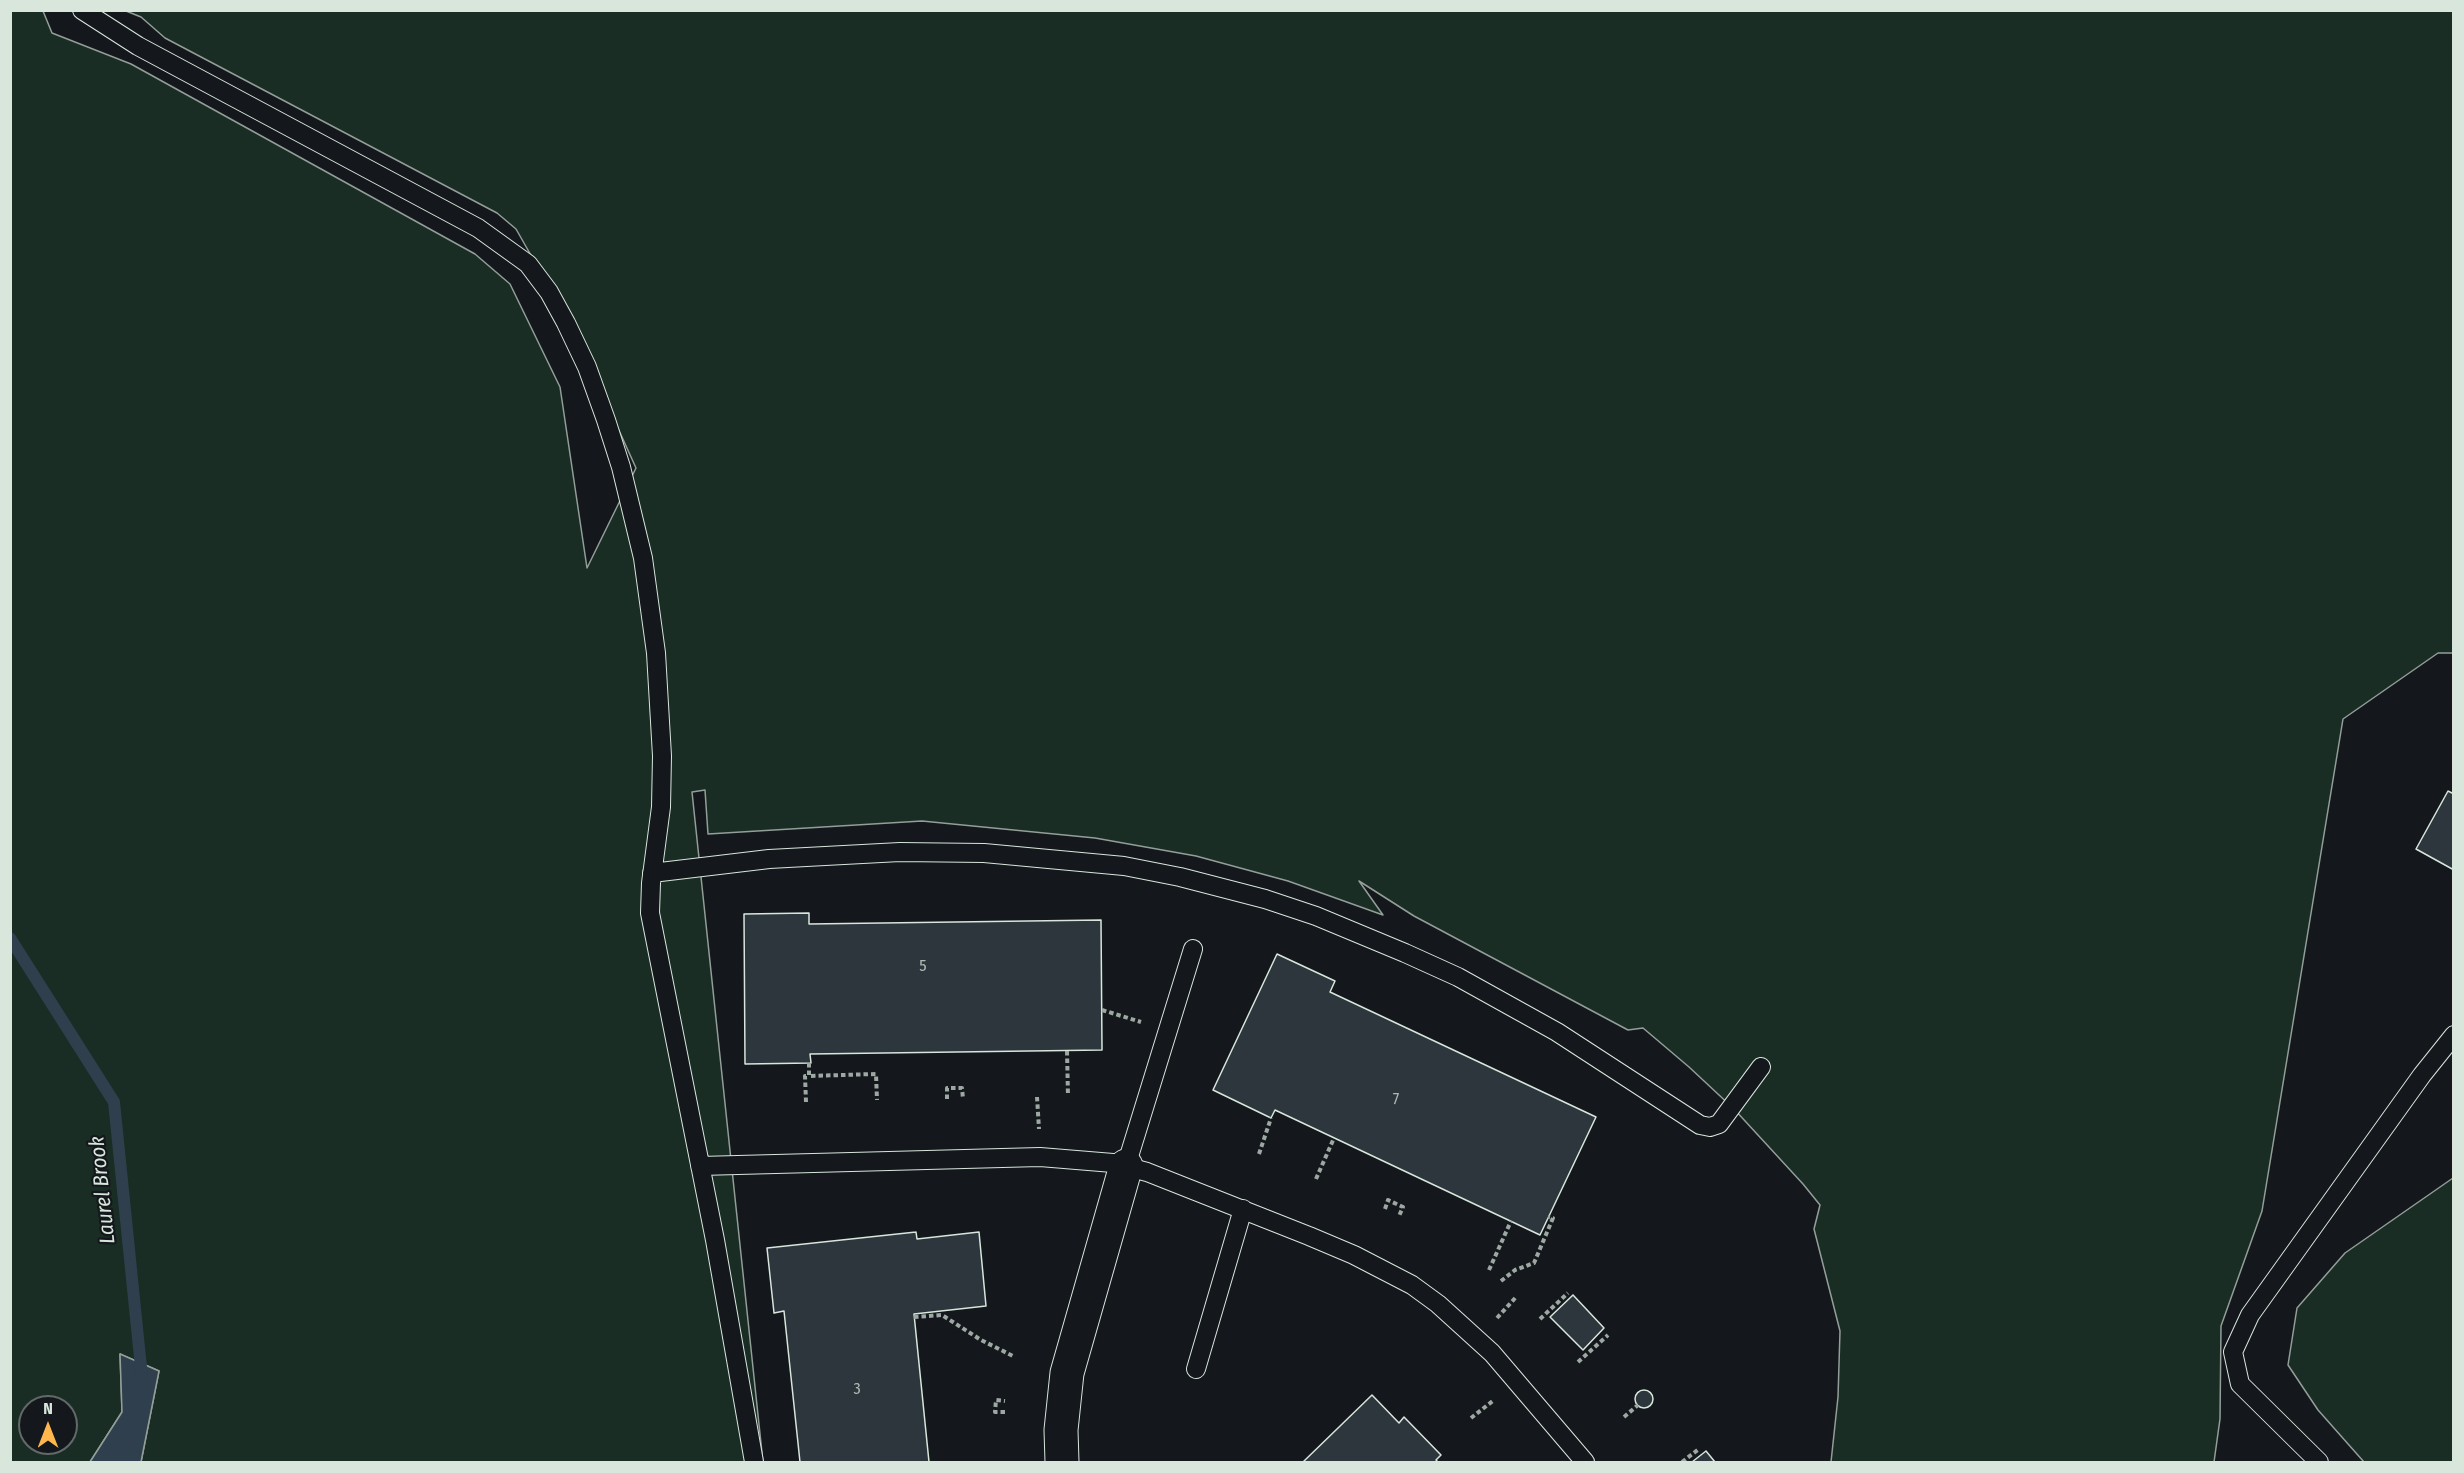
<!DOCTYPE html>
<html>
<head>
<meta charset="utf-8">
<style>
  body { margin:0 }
  #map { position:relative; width:2464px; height:1473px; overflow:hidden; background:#14181c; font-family:"Fira Sans Condensed",sans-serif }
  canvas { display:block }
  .frame { position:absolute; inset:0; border:12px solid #d8e6dc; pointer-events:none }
  .north { position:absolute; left:18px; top:1395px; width:60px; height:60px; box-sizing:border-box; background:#14181c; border:2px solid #626a69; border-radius:50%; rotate:0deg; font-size:16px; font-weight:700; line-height:24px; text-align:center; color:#d8e6dc }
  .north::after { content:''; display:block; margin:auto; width:21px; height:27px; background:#ffb74d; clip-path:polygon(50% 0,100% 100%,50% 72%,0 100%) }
</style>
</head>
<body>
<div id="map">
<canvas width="2464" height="1473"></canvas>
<div class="frame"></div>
<div class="north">N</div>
</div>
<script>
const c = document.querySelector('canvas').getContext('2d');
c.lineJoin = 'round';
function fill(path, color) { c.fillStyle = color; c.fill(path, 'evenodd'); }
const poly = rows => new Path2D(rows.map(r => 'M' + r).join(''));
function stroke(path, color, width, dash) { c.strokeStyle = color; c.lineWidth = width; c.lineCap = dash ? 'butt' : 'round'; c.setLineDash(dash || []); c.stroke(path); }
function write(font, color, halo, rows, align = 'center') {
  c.font = font + ' "Fira Sans Condensed",sans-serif'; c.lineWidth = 4.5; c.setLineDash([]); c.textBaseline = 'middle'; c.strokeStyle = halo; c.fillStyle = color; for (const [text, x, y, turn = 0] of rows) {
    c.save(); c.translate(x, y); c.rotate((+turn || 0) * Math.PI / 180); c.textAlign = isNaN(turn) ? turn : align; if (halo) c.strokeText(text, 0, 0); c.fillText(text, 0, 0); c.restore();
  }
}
const green = poly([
  [10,11,43,11,52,33,131,64,475,254,510,284,560,387,587,568,636,468,574,331,516,229,497,213,165,38,141,17,126,11,2453,11,2453,653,2438,653,2343,719,2262,1211,2221,1326,2220,1419,2214,1462,1831,1462,1838,1397,1840,1331,1814,1229,1820,1205,1803,1184,1734,1109,1689,1067,1643,1028,1628,1030,1414,916,1359,881,1383,915,1288,881,1196,856,1095,838,922,821,708,834,705,790,692,792,763,1462,141,1462,159,1371,120,1354,122,1412,90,1462,11,1462,10,11],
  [30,1407,66,1407,66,1443,30,1443,30,1407],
  [2453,1178,2453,1462,2364,1462,2318,1410,2288,1365,2297,1308,2345,1253,2453,1178]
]);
fill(green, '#1a2d24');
stroke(green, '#939e99', 1.5);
const water = poly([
  [120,1354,159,1371,141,1462,90,1462,122,1412,120,1354]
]);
fill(water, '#2f3f4d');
stroke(water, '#939e99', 1.5);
stroke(poly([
  [10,938,114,1102,142,1377]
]), '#2f3f4d', 12);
const building = poly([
  [2448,791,2454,794,2454,870,2416,849,2448,791],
  [809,913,809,924,1101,920,1102,1050,810,1054,811,1063,745,1064,744,914,809,913],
  [1277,954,1335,981,1330,992,1596,1117,1540,1235,1275,1110,1271,1118,1213,1090,1277,954],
  [916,1232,917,1239,979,1232,986,1306,914,1314,929,1462,800,1462,784,1311,774,1313,767,1248,916,1232],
  [1573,1295,1604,1328,1583,1350,1550,1317,1573,1295],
  '1635 1399a9 9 0 1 1 18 0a9 9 0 1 1-18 0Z',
  [1372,1395,1399,1423,1404,1417,1441,1455,1436,1460,1438,1462,1303,1462,1372,1395],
  [1706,1451,1715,1462,1692,1462,1706,1451]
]);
fill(building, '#2c363c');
stroke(building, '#d8e6dc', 1.5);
const service = poly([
  [82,10,138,46,478,228,528,264,549,292,566,323,587,367,606,420,621,467,643,558,656,653,662,756,661,807,651,883,650,913,715,1240,754,1462],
  [652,873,769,859,900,852,984,853,1124,866,1180,877,1265,899,1316,916,1405,953,1458,977,1557,1032,1700,1125,1710,1127,1719,1124,1761,1067],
  [700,1166,1040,1157,1113,1163,1147,1172,1309,1236,1354,1255,1412,1285,1438,1304,1492,1353,1585,1462],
  [1126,1166,1193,949],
  [1196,1369,1243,1209],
  [2319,1462,2240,1384,2233,1352,2250,1315,2422,1075,2454,1035]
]);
const minor = poly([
  [1062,1462,1061,1430,1067,1373,1126,1166]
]);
stroke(service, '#d8e6dc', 20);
stroke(minor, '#d8e6dc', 35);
stroke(poly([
  [1102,1010,1141,1022],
  [1067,1051,1068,1096],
  [809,1063,809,1076,876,1074,877,1100],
  [1037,1097,1039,1129],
  [947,1099,947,1088,962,1088,963,1099],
  [806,1102,805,1076,809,1076],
  [1259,1154,1271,1118],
  [1316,1179,1334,1138],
  [1385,1209,1388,1200,1403,1207,1399,1216],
  [1489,1270,1511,1221],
  [1501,1281,1515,1270,1534,1263,1553,1218,1548,1217],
  [914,1317,942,1315,981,1340,1013,1356],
  [1497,1318,1517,1296],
  [1540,1319,1568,1293],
  [1578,1362,1608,1335],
  [1005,1412,995,1412,996,1400,1005,1401],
  [1624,1417,1638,1405],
  [1471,1418,1494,1400],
  [1682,1462,1699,1449]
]), '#9da8a2', 4, [4.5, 3]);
stroke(service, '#14181c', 18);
stroke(minor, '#14181c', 33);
write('16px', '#adbab4', null, [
  ["5",923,967],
  ["7",1396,1100],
  ["3",857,1390]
]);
write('italic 21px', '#d8e6dc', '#14181c', [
  ["Laurel Brook",103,1190,-96]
]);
</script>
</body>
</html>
